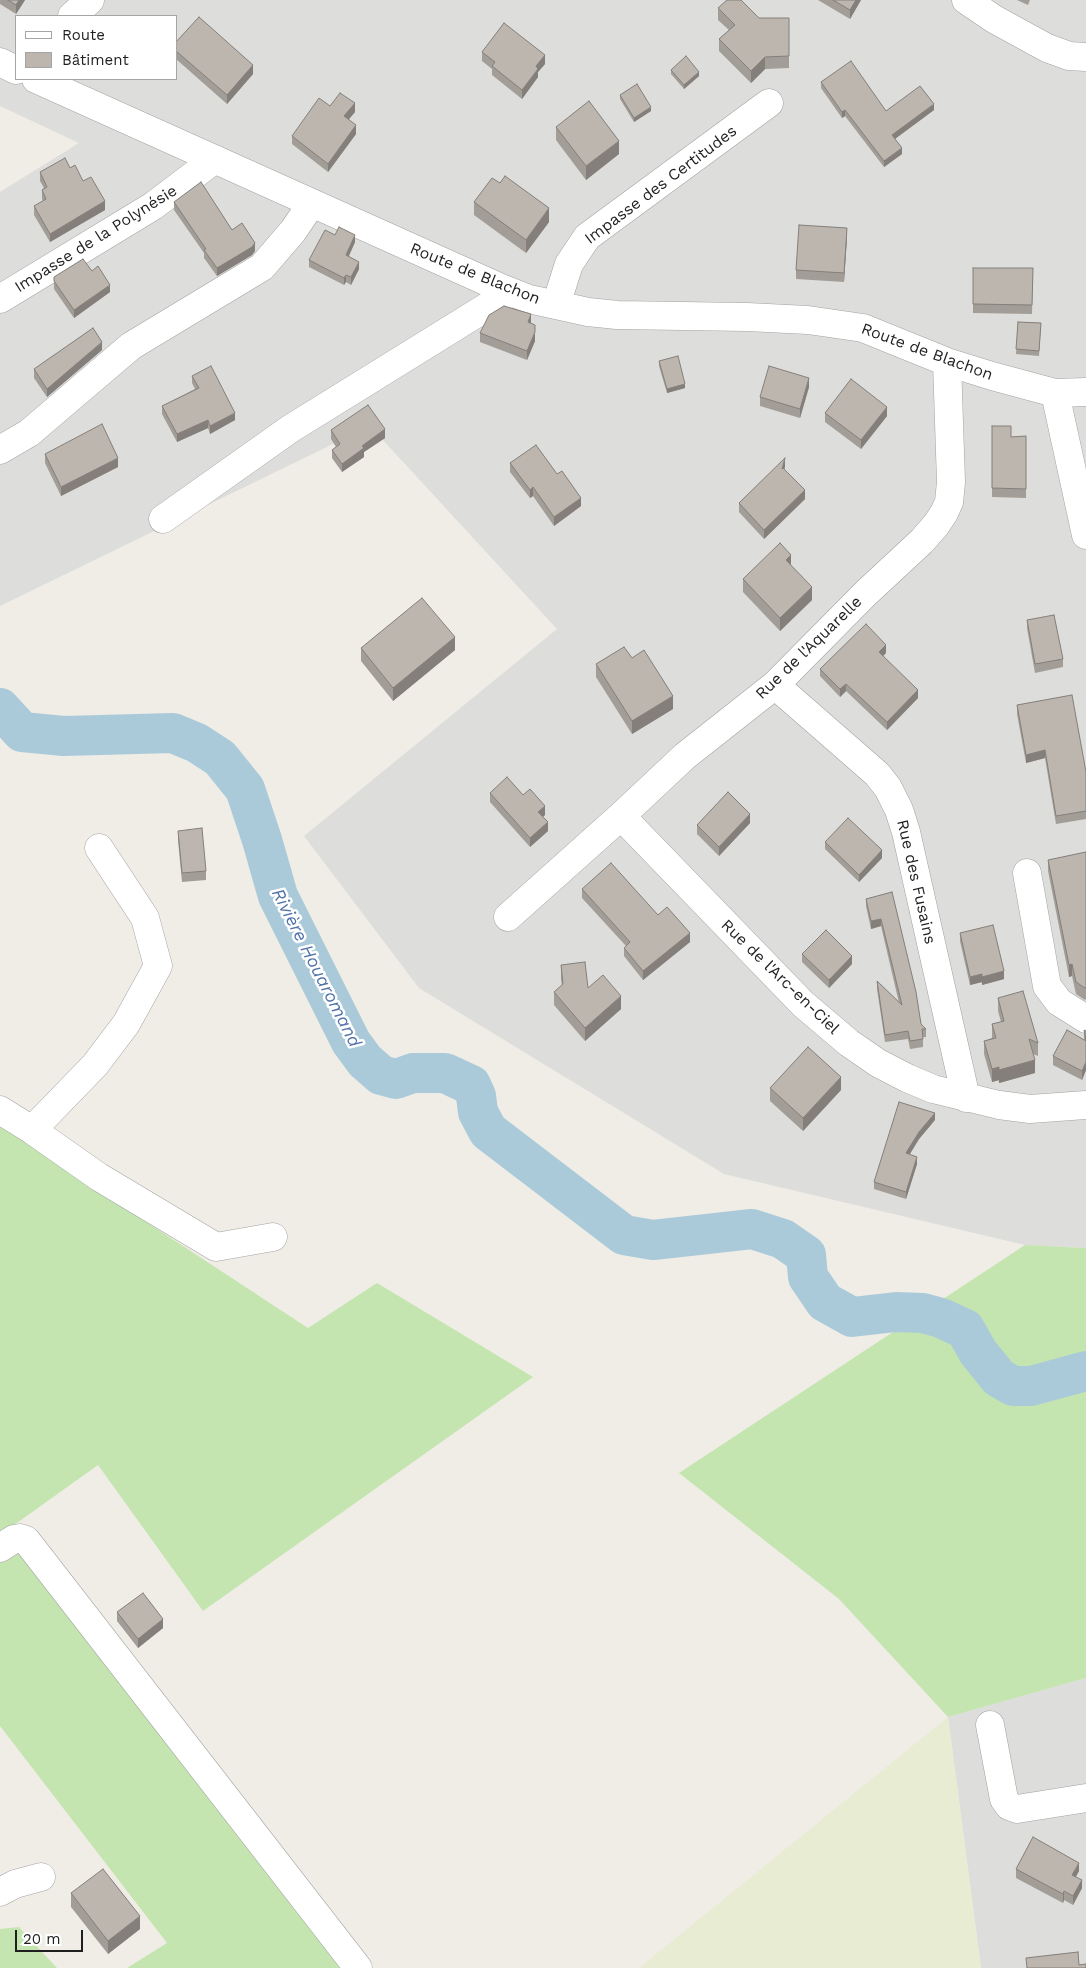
<!DOCTYPE html>
<html>
<head>
<meta charset="utf-8">
<style>
  body { margin:0 }
  #map { position:relative; width:1086px; height:1968px; overflow:hidden; background:#efede6; font-family:"Work Sans",sans-serif }
  canvas { display:block }
  .legend { position:absolute; left:15px; top:15px; width:162px; height:65px; box-sizing:border-box; background:#fff; border:1px solid #a5a5a5; margin:0; padding:6px 9px; list-style:none; font-size:15px; color:#1f1f1f }
  .legend li { display:flex; align-items:center; gap:10px; height:25px }
  .legend b { width:25px; border:1px solid #a5a5a5 }
  .scale { position:absolute; left:15px; top:1930px; width:68px; height:22px; box-sizing:border-box; border:2px solid #1f1f1f; border-top:0; padding-left:6px; font-size:15px; line-height:18px; white-space:nowrap; color:#1f1f1f; -webkit-text-stroke:4px #fff; paint-order:stroke }
</style>
</head>
<body>
<div id="map">
<canvas width="1086" height="1968"></canvas>
<ul class="legend">
<li><b style="height:6px;background:#fff"></b>Route</li>
<li><b style="height:14px;background:#bcb6af"></b>Bâtiment</li>
</ul>
<div class="scale">20 m</div>
</div>
<script>
const c = document.querySelector('canvas').getContext('2d');
c.lineJoin = 'round';
function fill(path, color) { c.fillStyle = color; c.fill(path, 'evenodd'); }
const poly = rows => new Path2D(rows.map(r => 'M' + r).join(''));
function stroke(path, color, width, dash) { c.strokeStyle = color; c.lineWidth = width; c.lineCap = dash ? 'butt' : 'round'; c.setLineDash(dash || []); c.stroke(path); }
function write(font, color, halo, rows, align = 'center') {
  c.font = font + ' "Work Sans",sans-serif'; c.lineWidth = 5; c.setLineDash([]); c.textBaseline = 'middle'; c.strokeStyle = halo; c.fillStyle = color; for (const [text, x, y, turn = 0] of rows) {
    c.save(); c.translate(x, y); c.rotate((+turn || 0) * Math.PI / 180); c.textAlign = isNaN(turn) ? turn : align; if (halo) c.strokeText(text, 0, 0); c.fillText(text, 0, 0); c.restore();
  }
}
fill(poly([
  [0,0,1086,0,1086,1248,1025,1245,724,1174,419,988,304,836,557,629,370,426,0,606,0,192,79,143,0,106],
  [16,16,176,16,176,79,16,79],
  [1086,1678,1086,1968,981,1968,948,1717]
]), '#dddddc');
fill(poly([
  [948,1717,981,1968,639,1968]
]), '#e8ecd3');
fill(poly([
  [0,1126,308,1328,377,1283,533,1377,203,1611,98,1465,0,1535],
  [1025,1245,1086,1248,1086,1678,948,1717,839,1599,679,1473],
  [14,1539,358,1968,127,1968,167,1943,0,1726,0,1548],
  [19,1927,57,1968,0,1968,0,1929]
]), '#c5e5b0');
stroke(poly([
  [0,708,22,732,64,736,173,733,197,743,220,758,245,789,262,840,278,896,351,1042,365,1061,381,1075,396,1079,413,1073,445,1073,471,1085,476,1096,478,1112,488,1131,624,1235,653,1240,752,1229,783,1239,806,1255,808,1277,825,1302,852,1317,896,1312,923,1313,941,1318,965,1329,978,1352,999,1378,1013,1386,1031,1386,1086,1371]
]), '#aacad9', 40);
const minor = poly([
  [966,0,994,19,1047,48,1069,56,1086,57],
  [72,16,90,0],
  [0,62,16,70],
  [36,79,501,288,529,299,588,312,617,315,747,317,808,320,863,328,947,362,992,376,1055,393,1086,392],
  [0,299,153,206,215,159],
  [556,305,569,264,587,237,769,103],
  [1055,393,1086,535],
  [0,450,29,433,131,346,262,267,293,231,312,203],
  [163,519,290,429,511,292],
  [775,685,877,774,888,788,899,810,906,832,966,1098],
  [621,816,803,1004,849,1043,878,1063,907,1078,933,1089,999,1105,1030,1109,1086,1105],
  [1027,873,1047,986,1059,1002,1086,1019],
  [508,917,621,816,685,756,775,685,866,593,922,541,936,525,944,513,949,502,951,482,947,362],
  [0,1110,32,1130,99,1177,216,1247,273,1237],
  [32,1130,95,1065,126,1024,158,966,145,918,99,848],
  [0,1548,14,1539,20,1538,26,1540,358,1968],
  [990,1725,1004,1799,1009,1806,1017,1809,1086,1798],
  [0,1892,15,1884,41,1877]
]);
stroke(minor, '#a3a3a3', 29);
stroke(minor, '#fff', 28);
fill(poly([
  [0,0,25,0,16,14,0,4],
  [818,0,861,0,850,19],
  [1017,0,1030,0,1028,5],
  [718,8,759,18,789,18,789,68,765,69,751,83,719,51,719,39,729,30,718,20],
  [176,42,253,74,227,104,176,59],
  [482,52,545,64,538,72,538,77,522,99,492,75,492,69,482,61],
  [671,70,699,76,684,89,671,74],
  [821,82,886,111,934,110,895,139,902,154,884,167,845,116,842,118,821,88],
  [620,95,651,111,634,122,620,99],
  [330,106,355,112,349,119,356,134,328,172,292,144,292,136],
  [556,127,619,154,586,180,556,140],
  [70,168,83,181,105,210,50,242,34,215,34,206,43,201,42,199,42,190,44,188,40,181,40,172],
  [174,202,232,230,255,251,252,255,217,276,204,258,204,253,174,210],
  [474,202,549,222,526,253,474,215],
  [335,235,355,242,349,256,359,269,351,285,346,282,344,285,309,267,309,260],
  [847,237,844,282,796,279,796,270],
  [973,268,1033,268,1032,314,973,313],
  [92,271,110,292,74,318,54,289,54,277],
  [1018,322,1041,323,1039,356,1016,354],
  [531,323,535,341,527,360,480,342,480,333],
  [102,350,47,397,34,378,34,369],
  [659,361,685,388,667,393,659,366],
  [192,376,235,420,210,434,208,428,177,442,162,414,162,406,195,389,192,383],
  [809,387,800,418,760,406,760,397],
  [825,413,887,416,861,449,825,422],
  [992,426,1011,437,1026,436,1026,498,992,497],
  [331,430,385,438,364,452,364,457,342,472,332,458,332,450,336,447,331,439],
  [45,454,118,467,61,496,45,463],
  [510,463,557,474,581,506,554,526,533,496,530,498,510,472],
  [785,467,784,469,805,499,764,539,739,512,739,503],
  [791,566,812,600,780,631,743,592,743,579],
  [1027,620,1063,659,1063,667,1035,673,1027,628],
  [361,648,455,650,393,701,361,661],
  [886,653,883,656,918,698,887,730,846,691,840,697,820,676,820,669],
  [632,658,673,709,632,734,596,677,596,664],
  [1017,705,1086,772,1086,819,1056,824,1045,758,1026,763,1017,714],
  [490,793,545,815,543,817,548,831,530,847,490,802],
  [750,823,719,856,697,834,697,825],
  [178,831,206,871,206,880,182,882,178,840],
  [825,842,882,858,859,882,825,849],
  [1086,852,1086,999,1085,1000,1076,994,1072,976,1069,977,1048,871,1048,860],
  [582,889,658,915,690,942,643,980,624,956,624,948,626,946,582,898],
  [892,892,921,1024,926,1029,926,1037,923,1037,923,1047,910,1049,908,1039,885,1042,877,989,877,981,899,1003,881,926,871,929,866,906,866,899],
  [960,933,1004,979,982,985,982,982,970,985,960,941],
  [802,954,852,964,829,988,802,962],
  [561,965,588,988,621,1009,585,1041,554,1005,554,992,562,986,561,979],
  [998,998,1038,1043,1038,1056,1033,1054,1035,1073,999,1083,999,1080,992,1082,984,1054,984,1041,992,1038,992,1024,1001,1022,998,1011],
  [1084,1030,1086,1031,1086,1070,1082,1080,1053,1065,1053,1056,1084,1040],
  [770,1088,841,1090,803,1131,770,1101],
  [935,1120,919,1139,910,1154,917,1164,906,1199,874,1189,874,1182],
  [117,1612,163,1628,138,1648,117,1621],
  [1016,1869,1079,1871,1076,1876,1082,1888,1073,1905,1064,1900,1063,1903,1016,1878],
  [71,1893,140,1929,108,1954,71,1907]
]), '#a29d96');
fill(poly([
  [19,0,25,0,16,14,16,5],
  [856,0,861,0,850,19,850,10],
  [545,55,545,64,538,72,538,77,522,99,522,90,536,66],
  [765,57,765,69,751,83,751,71],
  [253,65,253,74,227,104,227,95],
  [699,72,699,76,684,89,684,85],
  [355,103,355,112,344,125,344,116],
  [934,104,934,110,892,141,892,135],
  [651,107,651,111,634,122,634,118],
  [845,110,845,116,842,118,842,112],
  [356,125,356,134,328,172,328,164],
  [619,141,619,154,586,180,586,166],
  [902,148,902,154,884,167,884,161],
  [105,201,105,210,50,242,50,234],
  [549,208,549,222,526,253,526,240],
  [847,228,847,237,844,282,844,273],
  [355,235,355,242,346,262,346,255],
  [255,243,255,251,252,255,217,276,217,268],
  [359,262,359,269,351,285,351,277],
  [346,275,346,282,344,285,344,278],
  [110,285,110,292,74,318,74,310],
  [531,314,531,323,528,331,528,322],
  [535,332,535,341,527,360,527,351],
  [102,342,102,350,47,397,47,389],
  [809,378,809,387,800,418,800,409],
  [685,384,685,388,667,393,667,389],
  [887,407,887,416,861,449,861,440],
  [235,413,235,420,210,434,210,426],
  [208,420,208,428,177,442,177,434],
  [385,429,385,438,364,452,364,457,342,472,342,464,362,446],
  [118,458,118,467,61,496,61,487],
  [785,458,785,467,782,478,782,469],
  [533,487,533,496,530,498,530,490],
  [805,490,805,499,764,539,764,530],
  [581,498,581,506,554,526,554,517],
  [791,555,791,568,786,560],
  [812,587,812,600,780,631,780,618],
  [455,637,455,650,393,701,393,688],
  [886,645,886,653,879,660,879,652],
  [846,684,846,691,840,697,840,689],
  [918,690,918,698,887,730,887,722],
  [673,696,673,709,632,734,632,721],
  [1045,750,1045,758,1026,763,1026,755],
  [545,806,545,815,538,821,538,812],
  [750,814,750,823,719,856,719,847],
  [548,822,548,831,530,847,530,838],
  [882,850,882,858,859,882,859,875],
  [881,919,881,926,871,929,871,921],
  [690,933,690,942,643,980,643,971],
  [852,956,852,964,829,988,829,980],
  [1072,964,1072,976,1069,977,1069,965],
  [1004,971,1004,979,982,985,982,977],
  [982,974,982,982,970,985,970,977],
  [621,996,621,1009,585,1041,585,1028],
  [1035,1060,1035,1073,999,1083,999,1070],
  [1086,1062,1086,1070,1082,1080,1082,1071],
  [999,1067,999,1080,992,1082,992,1069],
  [841,1077,841,1090,803,1131,803,1118],
  [935,1113,935,1120,919,1139,906,1160,906,1153,919,1132],
  [917,1157,917,1164,906,1199,906,1192],
  [163,1619,163,1628,138,1648,138,1639],
  [1079,1863,1079,1871,1072,1884,1072,1875],
  [1082,1880,1082,1888,1073,1905,1073,1896],
  [1064,1891,1064,1900,1063,1903,1063,1894],
  [140,1916,140,1929,108,1954,108,1941]
]), '#847f7a');
const building = poly([
  [8,0,19,0,16,5,8,0],
  [727,0,741,0,759,18,789,18,789,56,765,57,751,71,719,39,735,25,718,8,727,0],
  [833,0,856,0,850,10,833,0],
  [199,17,253,65,227,95,176,51,176,42,199,17],
  [504,23,545,55,536,66,538,69,522,90,492,66,495,62,482,52,504,23],
  [686,56,699,72,684,85,671,70,686,56],
  [851,61,886,111,920,86,934,104,892,135,902,148,884,161,845,110,842,112,821,82,851,61],
  [637,84,651,107,634,118,620,95,637,84],
  [340,93,355,103,344,116,356,125,328,164,292,136,319,98,330,106,340,93],
  [589,101,619,141,586,166,556,127,589,101],
  [65,158,70,168,75,165,83,181,91,177,105,201,50,234,34,206,46,199,42,190,47,187,40,172,65,158],
  [505,176,549,208,526,240,474,202,492,178,500,183,505,176],
  [201,182,232,230,242,223,255,243,252,247,217,268,204,250,206,249,174,202,201,182],
  [799,225,847,228,844,273,796,270,799,225],
  [339,227,355,235,346,255,359,262,351,277,346,275,344,278,309,260,325,230,335,235,339,227],
  [83,259,92,271,98,266,110,285,74,310,54,281,54,277,83,259],
  [973,268,1033,268,1032,305,973,304,973,268],
  [504,306,531,314,528,322,535,325,535,332,527,351,480,333,489,315,504,306],
  [1018,322,1041,323,1039,351,1016,349,1018,322],
  [93,328,102,342,47,389,34,369,93,328],
  [678,356,685,384,667,389,659,361,678,356],
  [211,366,235,413,210,426,208,420,177,434,162,406,199,388,192,376,211,366],
  [769,366,809,378,800,409,760,397,769,366],
  [851,379,887,407,861,440,825,413,851,379],
  [368,405,385,429,362,446,364,448,342,464,332,450,340,444,331,430,368,405],
  [102,424,118,458,61,487,45,454,102,424],
  [992,426,1011,426,1011,437,1026,436,1026,489,992,488,992,426],
  [536,445,557,474,562,471,581,498,554,517,533,487,530,490,510,463,536,445],
  [785,458,782,469,783,468,805,490,764,530,739,503,785,458],
  [780,543,791,555,786,560,812,587,780,618,743,579,780,543],
  [422,598,455,637,393,688,361,648,422,598],
  [1054,615,1063,659,1035,664,1027,620,1054,615],
  [866,624,886,645,879,652,918,690,887,722,846,684,840,689,820,669,866,624],
  [624,647,632,658,644,650,673,696,632,721,596,664,624,647],
  [1072,695,1086,772,1086,811,1056,816,1045,750,1026,755,1017,705,1072,695],
  [507,777,523,795,530,789,545,806,538,812,548,822,530,838,490,793,507,777],
  [728,792,750,814,719,847,697,825,728,792],
  [848,818,882,850,859,875,825,842,848,818],
  [202,828,206,871,182,873,178,831,202,828],
  [1086,852,1086,988,1085,988,1076,982,1072,964,1069,965,1048,860,1086,852],
  [611,863,658,915,667,907,690,933,643,971,624,948,630,942,582,889,611,863],
  [892,892,916,992,921,1024,926,1029,922,1029,923,1039,910,1041,908,1031,885,1035,877,981,902,1005,881,919,871,921,866,899,892,892],
  [993,925,1004,971,982,977,982,974,970,977,960,933,993,925],
  [826,930,852,956,829,980,802,954,826,930],
  [585,962,588,988,603,975,621,996,585,1028,554,992,563,984,561,965,585,962],
  [1023,991,1038,1043,1029,1039,1035,1060,999,1070,999,1067,992,1069,984,1041,996,1038,992,1024,1004,1021,998,998,1023,991],
  [1067,1030,1086,1041,1084,1030,1086,1031,1086,1062,1082,1071,1053,1056,1067,1030],
  [808,1047,841,1077,803,1118,770,1088,808,1047],
  [899,1102,935,1113,919,1132,906,1153,917,1157,906,1192,874,1182,899,1102],
  [143,1593,163,1619,138,1639,117,1612,143,1593],
  [1033,1837,1079,1863,1072,1875,1082,1880,1073,1896,1064,1891,1063,1894,1016,1869,1033,1837],
  [103,1869,140,1916,108,1941,71,1893,103,1869],
  [1078,1952,1079,1965,1086,1964,1086,1968,1027,1968,1026,1958,1078,1952]
]);
fill(building, '#bcb6af');
stroke(building, '#847f7a', 1);
write('16px', '#1f1f1f', '#fff', [
  ["Impasse des Certitudes",661,185,-37],
  ["Impasse de la Polynésie",96,239,-32],
  ["Route de Blachon",475,274,22],
  ["Route de Blachon",927,352,20],
  ["Rue de l'Aquarelle",809,648,-44],
  ["Rue des Fusains",916,882,77],
  ["Rue de l'Arc-en-Ciel",780,977,44]
]);
write('italic 18px', '#5274a8', '#fff', [
  ["Rivière Houaromand",316,968,63]
]);
</script>
</body>
</html>
